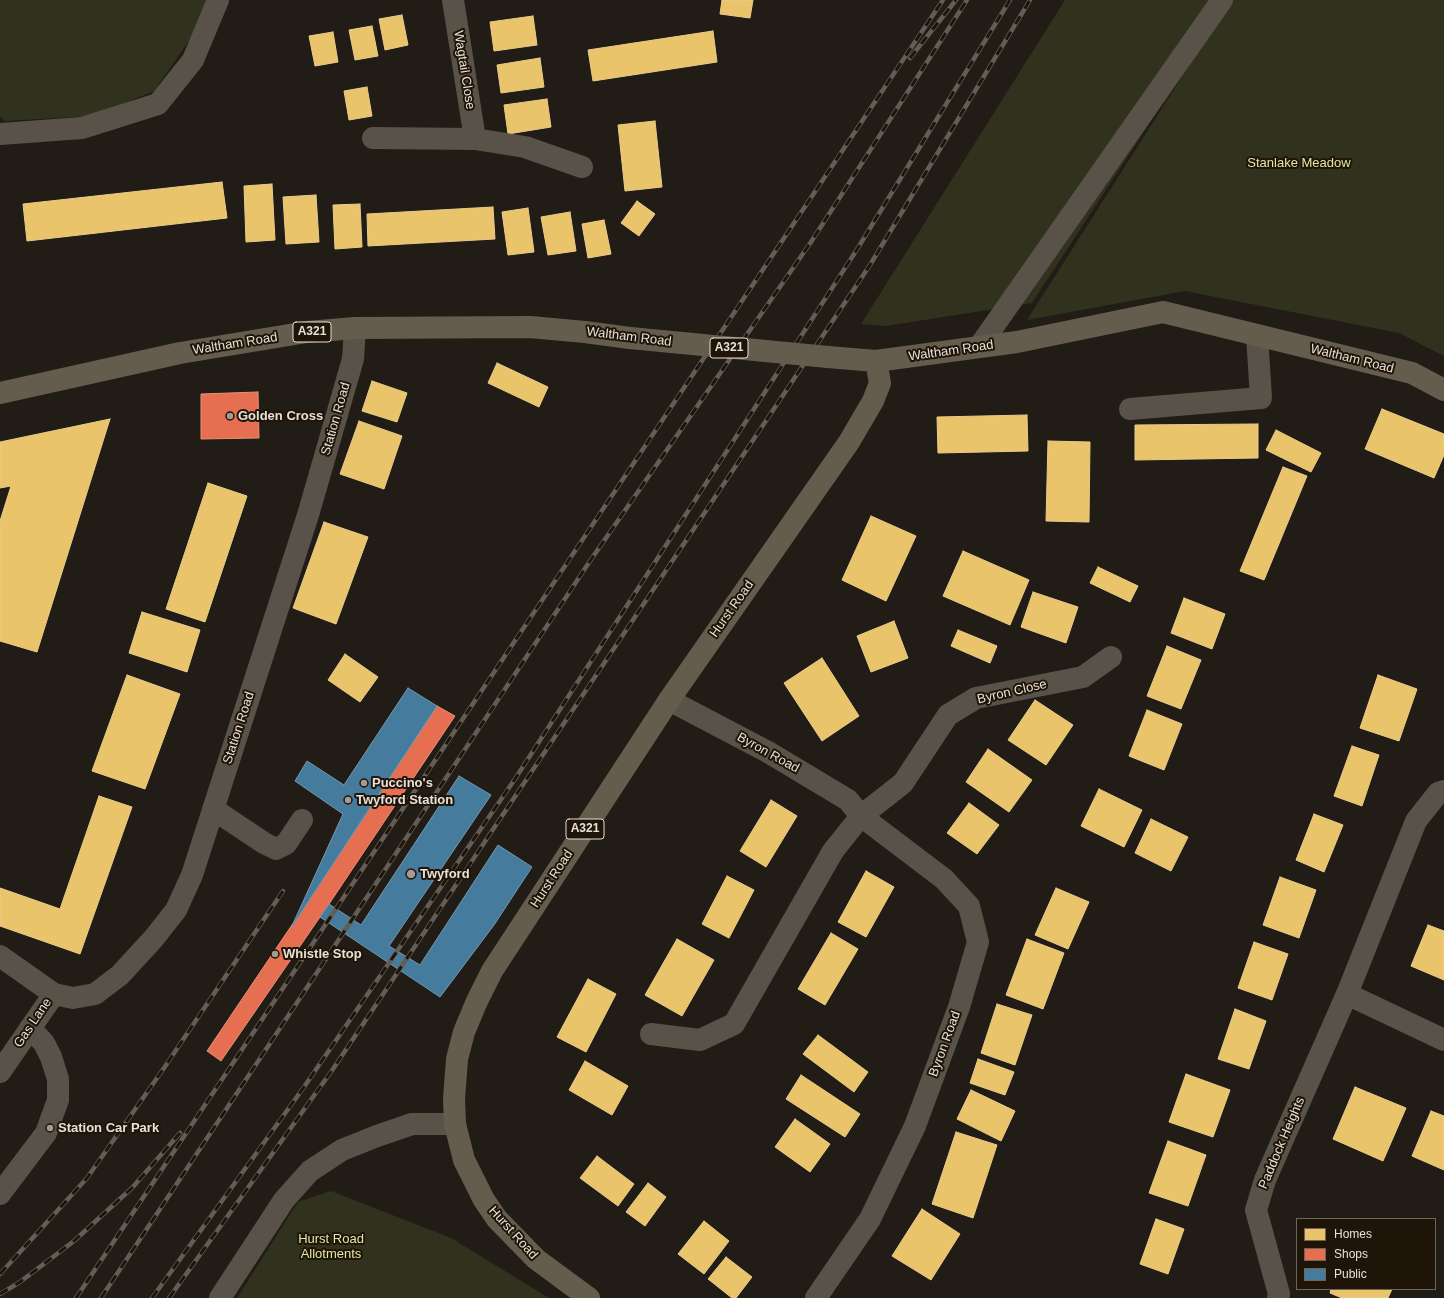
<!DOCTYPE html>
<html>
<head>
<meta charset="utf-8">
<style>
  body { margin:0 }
  #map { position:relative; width:1444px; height:1298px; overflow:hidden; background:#221c16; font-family:Helvetica,sans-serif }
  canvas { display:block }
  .legend { position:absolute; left:1296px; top:1218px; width:140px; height:72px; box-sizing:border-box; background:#1e1407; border:1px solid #6f665b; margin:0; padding:5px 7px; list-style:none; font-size:12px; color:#e8e0d8 }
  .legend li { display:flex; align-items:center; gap:8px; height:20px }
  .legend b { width:20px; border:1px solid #6f665b }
</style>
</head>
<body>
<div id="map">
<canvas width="1444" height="1298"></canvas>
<ul class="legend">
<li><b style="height:11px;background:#e9c46a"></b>Homes</li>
<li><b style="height:11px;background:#e76f51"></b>Shops</li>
<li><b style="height:11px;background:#457b9d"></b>Public</li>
</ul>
</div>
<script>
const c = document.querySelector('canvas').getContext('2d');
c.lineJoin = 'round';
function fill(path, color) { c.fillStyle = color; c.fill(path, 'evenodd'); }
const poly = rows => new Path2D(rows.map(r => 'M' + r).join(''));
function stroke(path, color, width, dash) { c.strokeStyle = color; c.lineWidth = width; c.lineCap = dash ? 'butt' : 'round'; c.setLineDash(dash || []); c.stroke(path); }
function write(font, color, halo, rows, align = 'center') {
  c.font = font + ' Helvetica,sans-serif'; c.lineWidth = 4; c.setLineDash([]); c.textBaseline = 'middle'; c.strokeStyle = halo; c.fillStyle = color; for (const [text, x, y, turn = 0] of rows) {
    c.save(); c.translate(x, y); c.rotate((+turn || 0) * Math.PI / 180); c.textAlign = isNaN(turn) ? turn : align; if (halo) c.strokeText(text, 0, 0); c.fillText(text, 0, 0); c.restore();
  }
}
fill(poly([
  [0,0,206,0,197,29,154,91,93,116,5,121,0,117],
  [1065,0,1230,0,1032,303,886,326,861,324],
  [1231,0,1444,0,1444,356,1399,333,1185,291,1027,320],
  [331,1191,451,1238,549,1298,237,1298,298,1202]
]), '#31321d');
const homes = poly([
  [722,0,753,0,750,18,720,14,722,0],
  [402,15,408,45,385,50,379,19,402,15],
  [533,16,537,45,494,51,490,22,533,16],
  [372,26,378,56,355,60,349,30,372,26],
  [713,31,717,62,593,81,588,50,713,31],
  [333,32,338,62,315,66,309,36,333,32],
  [540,58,544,87,501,93,497,65,540,58],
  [367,87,372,116,349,120,344,91,367,87],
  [547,99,551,127,508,134,504,105,547,99],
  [655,121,662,187,625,191,618,125,655,121],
  [222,182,227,218,27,241,23,204,222,182],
  [272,184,275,240,246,242,244,186,272,184],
  [316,195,319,242,286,244,283,197,316,195],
  [637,201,655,214,639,236,621,223,637,201],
  [360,204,362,247,335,249,333,205,360,204],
  [493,207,495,239,368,246,367,214,493,207],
  [528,208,534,252,508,255,502,212,528,208],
  [570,212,576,251,548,255,541,217,570,212],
  [604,220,611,254,588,258,582,224,604,220],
  [497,363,548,387,539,407,488,383,497,363],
  [372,381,407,393,397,422,362,411,372,381],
  [1382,409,1444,434,1444,455,1434,478,1365,449,1382,409],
  [1027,415,1028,451,938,453,937,417,1027,415],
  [110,419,37,652,0,641,0,521,11,486,0,488,0,442,110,419],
  [359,421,402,436,384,489,340,474,359,421],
  [1258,424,1258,458,1135,460,1135,425,1258,424],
  [1276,430,1321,453,1311,472,1266,450,1276,430],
  [1048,441,1090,442,1089,522,1046,521,1048,441],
  [1283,467,1307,476,1264,580,1240,571,1283,467],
  [208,483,247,496,205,622,166,609,208,483],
  [871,516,916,536,886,601,842,580,871,516],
  [324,522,368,537,336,624,293,608,324,522],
  [963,551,1029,580,1010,625,943,596,963,551],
  [1098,567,1138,586,1130,602,1090,583,1098,567],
  [1033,592,1078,607,1066,643,1021,627,1033,592],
  [1184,598,1225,614,1212,649,1171,633,1184,598],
  [142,612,200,630,187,672,129,653,142,612],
  [894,621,908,658,871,672,857,636,894,621],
  [958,630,997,646,990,663,951,646,958,630],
  [1167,646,1201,660,1181,709,1147,696,1167,646],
  [345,654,378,677,360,702,328,680,345,654],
  [822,658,859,716,822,741,784,683,822,658],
  [127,675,180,694,145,789,92,771,127,675],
  [1378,675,1417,689,1399,741,1360,728,1378,675],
  [1035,700,1073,725,1046,765,1008,740,1035,700],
  [1147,710,1182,724,1164,770,1129,756,1147,710],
  [1352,746,1379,755,1362,806,1334,796,1352,746],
  [988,749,1032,780,1009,812,966,782,988,749],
  [1099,789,1142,810,1124,847,1081,826,1099,789],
  [99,796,132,807,80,954,0,926,0,888,60,909,99,796],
  [771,800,797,816,766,867,740,851,771,800],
  [969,803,999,825,977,854,947,833,969,803],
  [1314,814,1343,825,1324,872,1296,860,1314,814],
  [1151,819,1188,837,1171,871,1135,853,1151,819],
  [866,871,894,887,866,937,838,922,866,871],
  [727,876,754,890,729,938,702,924,727,876],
  [1280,877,1316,890,1299,938,1263,925,1280,877],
  [1056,888,1089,902,1068,949,1035,935,1056,888],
  [1428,925,1444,931,1444,980,1411,966,1428,925],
  [831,933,858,949,825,1005,798,989,831,933],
  [677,939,714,960,682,1016,645,995,677,939],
  [1027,939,1064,953,1043,1009,1006,995,1027,939],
  [1254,942,1288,954,1272,1000,1238,988,1254,942],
  [588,979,616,994,586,1052,557,1037,588,979],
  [997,1004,1032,1015,1015,1065,981,1053,997,1004],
  [1235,1009,1266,1021,1249,1069,1218,1059,1235,1009],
  [818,1035,868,1072,854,1092,803,1054,818,1035],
  [978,1059,1014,1072,1005,1095,970,1083,978,1059],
  [585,1061,628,1086,612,1115,569,1090,585,1061],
  [1186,1074,1230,1090,1213,1137,1169,1122,1186,1074],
  [801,1075,860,1114,845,1137,786,1099,801,1075],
  [1355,1087,1406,1108,1383,1161,1333,1139,1355,1087],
  [971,1090,1015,1111,1001,1141,957,1119,971,1090],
  [1431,1111,1444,1116,1444,1170,1412,1156,1431,1111],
  [795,1119,830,1144,810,1172,775,1147,795,1119],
  [956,1132,997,1145,973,1218,932,1204,956,1132],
  [1168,1141,1206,1155,1188,1206,1149,1193,1168,1141],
  [597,1156,634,1184,618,1206,580,1178,597,1156],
  [648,1183,666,1197,645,1226,626,1212,648,1183],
  [922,1209,960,1234,931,1280,892,1256,922,1209],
  [1156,1219,1184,1229,1168,1274,1140,1264,1156,1219],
  [704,1221,729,1241,704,1274,678,1254,704,1221],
  [726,1257,752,1277,736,1298,732,1298,708,1279,726,1257],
  [1331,1289,1392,1289,1388,1298,1342,1298,1330,1293,1331,1289]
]);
fill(homes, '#e9c46a');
stroke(homes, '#e9cc8b', 1);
const shops = poly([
  [258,392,259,438,201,439,201,394,258,392],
  [437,706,455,716,329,904,221,1061,207,1051,300,913,437,706]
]);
fill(shops, '#e76f51');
stroke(shops, '#e7917a', 1);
const public = poly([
  [408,688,437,706,291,928,343,814,295,781,307,761,344,785,408,688],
  [459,776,491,795,389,946,420,965,498,845,532,867,494,925,440,997,320,917,329,904,361,925,459,776]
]);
fill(public, '#457b9d');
stroke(public, '#7699af', 1);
stroke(poly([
  [453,0,475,139],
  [0,134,82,128,158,104,193,60,218,0],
  [373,138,475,139,525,147,582,167],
  [979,347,1222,0],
  [1130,409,1261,398,1257,335],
  [213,809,264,843,276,849,286,844,302,820],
  [0,956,54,994,73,998,95,994,120,975,154,938,176,910,192,875,308,515,353,359,355,328],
  [1347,994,1444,1040],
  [651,1034,700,1040,734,1024,833,851,861,816,848,800,768,752,669,700],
  [0,1072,54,994],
  [0,1194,46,1133,58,1100,58,1079,51,1057,44,1043,30,1028],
  [220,1298,284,1200,310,1171,342,1150,377,1136,412,1124,455,1124],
  [816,1298,870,1219,915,1126,959,1007,978,942,969,906,944,879,861,816,903,783,948,715,976,698,1083,677,1111,657],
  [1278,1298,1279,1294,1256,1210,1265,1180,1347,994,1416,821,1438,793,1444,791]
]), '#595248', 22);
stroke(poly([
  [828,357,876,361,1017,342,1163,312,1412,373,1444,390],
  [0,393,180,353,307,332,355,328,530,327,585,332,630,338],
  [589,1298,536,1259,497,1219,484,1200,464,1160,455,1124,454,1099,457,1059,464,1032,477,1001,492,971,669,700,849,442,873,401,880,383,876,361]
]), '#645d4d', 22);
const rail = poly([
  [910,58,956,0],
  [0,1274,87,1178,164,1068,250,940,283,891],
  [0,1294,20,1282,74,1241,132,1188,180,1133],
  [76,1298,943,0],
  [101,1298,590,561,811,242,967,0],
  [152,1298,304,1087,515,779,856,251,1010,0],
  [169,1298,333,1069,870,265,1030,0]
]);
stroke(rail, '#635d56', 4.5);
stroke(rail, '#1e1407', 3, [9]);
stroke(poly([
  [630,338,828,357]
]), '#645d4d', 22);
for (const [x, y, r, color] of [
  [230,416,4,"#a39b94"],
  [364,783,4,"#a39b94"],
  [348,800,4,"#a39b94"],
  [411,874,5,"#a39b94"],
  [275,954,4,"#a39b94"],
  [50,1128,4,"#a39b94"]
]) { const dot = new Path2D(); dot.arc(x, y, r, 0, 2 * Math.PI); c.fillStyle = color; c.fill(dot); stroke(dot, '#1e1407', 1.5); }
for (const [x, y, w] of [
  [312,332,38],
  [729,348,38],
  [585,829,38]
]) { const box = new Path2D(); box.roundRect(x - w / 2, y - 10, w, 20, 3); c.fillStyle = '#1e1407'; c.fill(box); stroke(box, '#e8e0d8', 1); }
write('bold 12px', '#e8e0d8', null, [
  ["A321",312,332],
  ["A321",729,348],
  ["A321",585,829]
]);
write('13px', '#e8e0d8', '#1e1407', [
  ["Wagtail Close",464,70,81],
  ["Waltham Road",629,337,7],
  ["Waltham Road",235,344,-9],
  ["Waltham Road",951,351,-8],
  ["Waltham Road",1352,359,14],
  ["Station Road",336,419,-74],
  ["Hurst Road",732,609,-55],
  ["Byron Close",1012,692,-13],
  ["Station Road",239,728,-72],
  ["Byron Road",768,753,29],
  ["Hurst Road",552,879,-57],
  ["Gas Lane",33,1023,-56],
  ["Byron Road",945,1044,-70],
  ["Paddock Heights",1282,1143,-67],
  ["Hurst Road",513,1233,48]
]);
write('13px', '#e0e8a5', '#1e1407', [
  ["Stanlake Meadow",1299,163],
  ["Hurst Road",331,1239],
  ["Allotments",331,1254]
]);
write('bold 13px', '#e8e0d8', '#1e1407', [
  ["Golden Cross",238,416],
  ["Puccino's",372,783],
  ["Twyford Station",356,800],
  ["Twyford",420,874],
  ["Whistle Stop",283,954],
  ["Station Car Park",58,1128]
], 'left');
</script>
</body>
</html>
